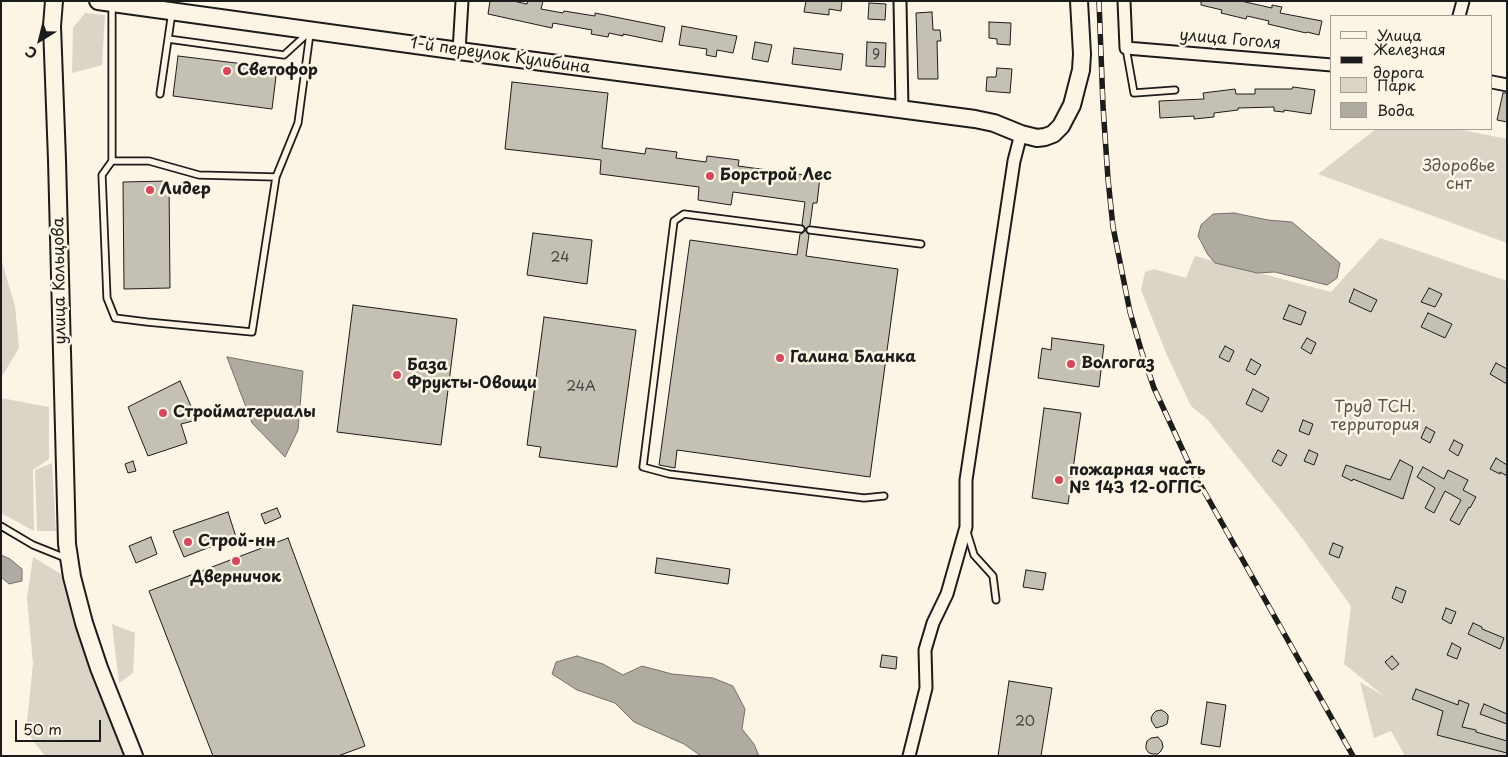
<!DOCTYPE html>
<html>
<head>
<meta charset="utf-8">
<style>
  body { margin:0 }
  #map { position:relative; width:1508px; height:757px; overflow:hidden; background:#fcf5e5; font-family:"Playpen Sans",sans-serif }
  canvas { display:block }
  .frame { position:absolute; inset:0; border:2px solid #1c1c1c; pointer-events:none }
  .legend { position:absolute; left:1330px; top:15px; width:162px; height:115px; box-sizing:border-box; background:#fcf5e5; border:1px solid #a29e95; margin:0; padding:6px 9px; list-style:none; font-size:15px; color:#1c1c1c }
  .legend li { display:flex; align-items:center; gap:10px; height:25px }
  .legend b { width:25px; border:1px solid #a29e95 }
  .north { position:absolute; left:15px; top:15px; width:50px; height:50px; -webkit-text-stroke:4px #fcf5e5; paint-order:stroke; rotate:216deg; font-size:14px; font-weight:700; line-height:20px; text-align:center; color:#1c1c1c }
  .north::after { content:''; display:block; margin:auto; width:18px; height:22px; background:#1c1c1c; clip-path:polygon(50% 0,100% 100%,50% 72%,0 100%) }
  .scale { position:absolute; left:15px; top:720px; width:86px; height:22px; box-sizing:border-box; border:2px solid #1c1c1c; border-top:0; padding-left:6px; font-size:15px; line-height:18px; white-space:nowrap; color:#1c1c1c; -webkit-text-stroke:4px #fcf5e5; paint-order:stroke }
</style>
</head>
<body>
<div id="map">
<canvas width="1508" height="757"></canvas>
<div class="frame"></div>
<ul class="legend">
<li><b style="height:6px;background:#fcf5e5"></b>Улица</li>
<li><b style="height:6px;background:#1c1c1c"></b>Железная дорога</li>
<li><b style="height:14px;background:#dbd5c8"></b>Парк</li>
<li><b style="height:14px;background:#b0aba1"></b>Вода</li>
</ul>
<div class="north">С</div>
<div class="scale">50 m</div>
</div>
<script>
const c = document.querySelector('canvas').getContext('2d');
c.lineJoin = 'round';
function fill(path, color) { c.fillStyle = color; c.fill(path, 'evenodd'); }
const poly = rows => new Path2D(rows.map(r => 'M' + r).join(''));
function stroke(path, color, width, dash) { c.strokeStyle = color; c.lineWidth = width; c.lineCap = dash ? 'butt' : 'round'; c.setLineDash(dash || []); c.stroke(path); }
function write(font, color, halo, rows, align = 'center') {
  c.font = font + ' "Playpen Sans",sans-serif'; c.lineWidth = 5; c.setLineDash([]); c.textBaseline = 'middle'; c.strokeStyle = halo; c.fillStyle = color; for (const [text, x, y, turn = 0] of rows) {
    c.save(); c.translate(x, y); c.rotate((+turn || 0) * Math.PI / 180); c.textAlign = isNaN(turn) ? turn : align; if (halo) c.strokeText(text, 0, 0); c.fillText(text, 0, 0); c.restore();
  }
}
fill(poly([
  [85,13,105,15,102,65,72,73,73,28],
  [1376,129,1458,129,1507,139,1507,243,1318,174],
  [1380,238,1507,281,1507,756,1405,756,1391,731,1374,738,1360,682,1384,696,1344,664,1351,606,1296,530,1207,419,1191,406,1166,353,1141,290,1145,272,1154,269,1186,278,1195,256,1331,292],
  [1,259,15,306,19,348,1,378],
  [1,398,49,407,49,459,33,470,34,531,1,513],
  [52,463,56,531,37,531,35,470],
  [33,557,61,574,74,625,130,756,45,756,26,731,33,664,27,598],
  [112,624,135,633,133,673,119,683]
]), '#dbd5c8');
const water = poly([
  [1234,213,1268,220,1292,222,1340,263,1337,278,1327,285,1275,272,1257,273,1215,263,1208,255,1198,236,1201,225,1213,214,1234,213],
  [227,357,303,371,298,430,285,457,252,423,227,357],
  [1,555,10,559,22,569,22,581,9,584,1,577,1,555],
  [577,656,603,664,623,675,642,666,672,674,713,678,733,686,745,709,742,729,754,744,759,756,701,756,684,744,634,722,615,703,577,690,552,674,556,662,577,656]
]);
fill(water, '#b0aba1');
stroke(water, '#75726c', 1);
const building = poly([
  [490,1,513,1,527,4,528,1,543,1,541,9,563,13,564,11,595,16,595,13,665,27,662,42,623,34,623,36,609,33,608,37,591,34,592,30,553,23,552,28,488,14,490,1],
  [806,1,842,1,841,11,829,9,829,15,804,12,806,1],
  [1201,1,1241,1,1272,8,1272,5,1282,7,1280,13,1322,21,1319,35,1307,32,1306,33,1268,24,1269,21,1247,16,1246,19,1221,13,1222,10,1201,5,1201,1],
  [869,3,886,4,885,20,868,19,869,3],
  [932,12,933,30,940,30,941,41,937,41,938,79,918,79,916,13,932,12],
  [989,22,1011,23,1010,45,997,44,997,39,989,38,989,22],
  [682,26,737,36,733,53,717,50,716,57,706,55,707,49,679,45,682,26],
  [755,42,772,45,768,62,752,59,755,42],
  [867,42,886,43,885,67,866,66,867,42],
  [794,48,843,54,841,70,792,64,794,48],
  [178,56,277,68,272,109,173,96,178,56],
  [997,68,1012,69,1010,93,986,91,987,77,996,77,997,68],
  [512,82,608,93,602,148,645,154,646,148,677,152,676,158,706,162,707,156,739,160,738,166,820,177,817,203,813,203,810,225,806,229,802,224,805,202,733,192,731,205,698,200,699,187,600,174,601,160,505,149,512,82],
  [1293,87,1315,90,1311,114,1284,110,1284,112,1274,111,1274,107,1238,108,1238,110,1214,113,1214,117,1194,119,1194,116,1160,118,1159,101,1204,99,1203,93,1235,89,1236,94,1255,94,1255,89,1292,89,1293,87],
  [1503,93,1507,93,1507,122,1497,120,1503,93],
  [169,181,170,288,124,289,123,182,169,181],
  [805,230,809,235,806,256,898,269,870,477,677,450,675,468,659,465,690,240,797,255,800,234,803,233,805,230],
  [533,233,592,240,587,284,527,275,533,233],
  [1429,288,1442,294,1435,307,1421,302,1429,288],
  [1354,289,1377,300,1371,312,1349,302,1354,289],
  [353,305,457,319,441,445,337,432,353,305],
  [1289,305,1306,312,1301,325,1283,319,1289,305],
  [1428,313,1452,324,1445,338,1421,327,1428,313],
  [544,317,636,330,617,467,539,457,541,447,527,445,544,317],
  [1052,338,1104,345,1099,387,1038,378,1042,348,1051,350,1052,338],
  [1307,338,1316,343,1311,354,1301,348,1307,338],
  [1225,346,1234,351,1229,362,1219,357,1225,346],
  [1251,359,1261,365,1255,375,1246,370,1251,359],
  [1496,363,1507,369,1507,384,1490,374,1496,363],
  [180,381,197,420,181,424,187,443,148,456,128,407,180,381],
  [1253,389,1269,398,1262,412,1246,404,1253,389],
  [1044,408,1081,413,1068,504,1032,498,1044,408],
  [1303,420,1313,424,1309,435,1299,431,1303,420],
  [1426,427,1435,432,1430,443,1421,438,1426,427],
  [1454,440,1463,445,1458,456,1449,450,1454,440],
  [1278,450,1287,455,1281,466,1272,461,1278,450],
  [1309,450,1318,454,1314,465,1304,461,1309,450],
  [1496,458,1507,465,1507,476,1500,472,1500,474,1490,469,1496,458],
  [1400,460,1413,467,1403,499,1353,479,1352,481,1342,476,1346,465,1390,480,1400,460],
  [133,461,136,471,128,473,125,464,133,461],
  [1423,467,1444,479,1448,470,1468,480,1463,490,1476,497,1470,508,1469,507,1459,525,1450,520,1461,500,1445,491,1434,513,1425,508,1435,488,1417,477,1423,467],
  [277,508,281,517,265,524,261,514,277,508],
  [228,512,236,537,184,557,173,531,228,512],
  [151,537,157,554,136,563,129,546,151,537],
  [288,538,365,746,338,756,213,756,149,591,288,538],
  [1333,543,1343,547,1339,558,1329,554,1333,543],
  [657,558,730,569,728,584,655,573,657,558],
  [1026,570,1046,573,1043,590,1023,587,1026,570],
  [1396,587,1406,591,1402,603,1392,598,1396,587],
  [1446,608,1456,612,1451,624,1442,619,1446,608],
  [1473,623,1482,627,1482,629,1504,638,1500,649,1468,634,1473,623],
  [1452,643,1461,648,1457,659,1447,655,1452,643],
  [882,655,897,657,896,669,880,667,882,655],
  [1392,656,1399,664,1392,670,1385,662,1392,656],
  [1009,681,1052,688,1041,756,998,756,1009,681],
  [1416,689,1458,705,1459,700,1469,704,1462,727,1476,730,1476,732,1507,741,1507,753,1437,735,1443,711,1412,699,1416,689],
  [1207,702,1226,705,1220,747,1201,744,1207,702],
  [1484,704,1507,714,1507,724,1480,714,1484,704],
  [1161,710,1165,712,1168,715,1168,719,1167,724,1163,726,1156,728,1152,722,1151,718,1153,714,1156,711,1161,710],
  [1158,737,1162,742,1163,747,1161,751,1158,754,1153,754,1149,753,1146,749,1146,745,1147,741,1151,738,1158,737]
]);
fill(building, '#c4c0b3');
stroke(building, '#1c1c1c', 1);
const lane = poly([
  [168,39,284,55,307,34],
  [1126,48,1134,93,1175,90],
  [160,94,172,12],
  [112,161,112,5],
  [276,177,199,175,149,161,112,161,102,175,107,298,115,318,147,322,252,332,276,177,298,123,310,33],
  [801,229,684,214,674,221,643,467,669,474,864,498,884,496],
  [810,230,921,244],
  [1,526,33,545,68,559],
  [967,532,974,555,993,576,996,600]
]);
const street = poly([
  [900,1,902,110],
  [1124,1,1126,48,1332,65],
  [1459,16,1463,1],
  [459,51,462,1],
  [1492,82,1507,85],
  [909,756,926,688,925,650,933,623,947,594,966,527,966,480,1014,161,1021,134]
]);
const secondary = poly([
  [54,1,52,26,57,160,67,544,72,577,84,623,99,668,134,756],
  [98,1,459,51,975,119,994,123,1021,134,1037,138,1045,137,1053,134,1061,126,1072,105,1081,70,1082,54,1079,1]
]);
stroke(lane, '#1c1c1c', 9);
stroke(street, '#1c1c1c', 15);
stroke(secondary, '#1c1c1c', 20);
stroke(lane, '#fcf5e5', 5.5);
stroke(street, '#fcf5e5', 11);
stroke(secondary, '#fcf5e5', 16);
const rail = poly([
  [1099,1,1103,106,1108,179,1113,227,1130,312,1142,353,1154,388,1191,468,1353,756]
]);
stroke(rail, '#1c1c1c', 5.5);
stroke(rail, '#fcf5e5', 4, [11]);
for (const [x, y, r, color] of [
  [227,71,5,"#d1495b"],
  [710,176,5,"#d1495b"],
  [150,190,5,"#d1495b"],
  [780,358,5,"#d1495b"],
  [1071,364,5,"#d1495b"],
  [397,375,5,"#d1495b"],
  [163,413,5,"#d1495b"],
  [1059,480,5,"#d1495b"],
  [188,542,5,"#d1495b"],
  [236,561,5,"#d1495b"]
]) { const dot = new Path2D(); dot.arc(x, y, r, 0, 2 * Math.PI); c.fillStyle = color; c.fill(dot); stroke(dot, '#fcf5e5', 2); }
write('14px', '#464542', null, [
  ["9",876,55],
  ["24",560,258],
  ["24А",581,387],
  ["20",1025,722]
]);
write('16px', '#1c1c1c', '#fcf5e5', [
  ["улица Гоголя",1230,40,5],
  ["1-й переулок Кулибина",500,56,8],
  ["улица Кольцова",60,281,-91]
]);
write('bold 16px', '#1c1c1c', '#fcf5e5', [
  ["Светофор",237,71],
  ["Борстрой Лес",720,176],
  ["Лидер",160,190],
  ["Галина Бланка",790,358],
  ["Волгогаз",1081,364],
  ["База",407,366],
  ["Фрукты-Овощи",407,384],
  ["Стройматериалы",173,413],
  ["пожарная часть",1069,471],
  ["№ 143 12-ОГПС",1069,489],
  ["Строй-нн",198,542],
  ["Дверничок",236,578,"center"]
], 'left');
write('16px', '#555450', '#fcf5e5', [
  ["Здоровье",1459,167],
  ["снт",1459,185],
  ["Труд ТСН.",1375,408],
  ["территория",1375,426]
]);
</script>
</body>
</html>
